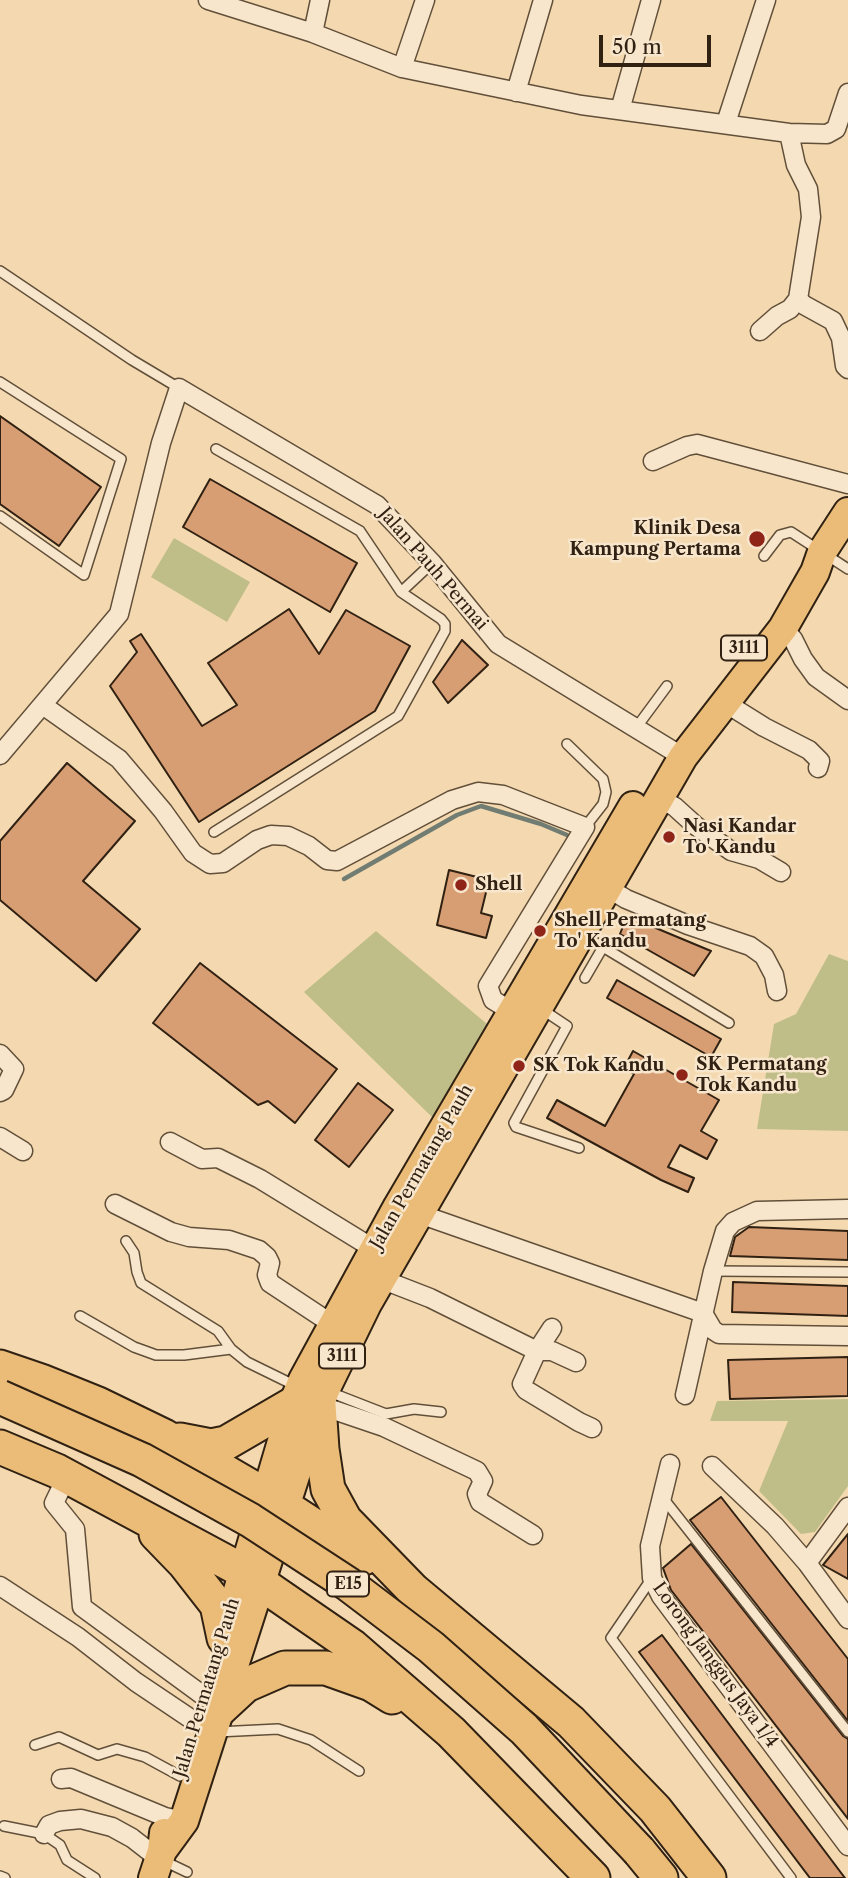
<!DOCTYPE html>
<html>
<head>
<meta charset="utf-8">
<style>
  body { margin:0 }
  #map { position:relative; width:848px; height:1878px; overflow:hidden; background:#f4d9b0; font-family:"Libre Caslon Text",serif }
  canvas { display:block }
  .scale { position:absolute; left:599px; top:35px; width:112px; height:32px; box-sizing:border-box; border:4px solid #302113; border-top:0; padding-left:9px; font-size:21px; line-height:24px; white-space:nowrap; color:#302113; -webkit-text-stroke:5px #f8e6cc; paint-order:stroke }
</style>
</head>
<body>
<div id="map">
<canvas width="848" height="1878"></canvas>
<div class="scale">50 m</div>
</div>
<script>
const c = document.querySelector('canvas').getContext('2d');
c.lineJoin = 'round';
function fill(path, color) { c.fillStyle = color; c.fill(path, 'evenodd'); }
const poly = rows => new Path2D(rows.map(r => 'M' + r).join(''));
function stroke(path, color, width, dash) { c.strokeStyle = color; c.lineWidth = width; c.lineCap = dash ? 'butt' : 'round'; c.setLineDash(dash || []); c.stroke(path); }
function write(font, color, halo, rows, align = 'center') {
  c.font = font + ' "Libre Caslon Text",serif'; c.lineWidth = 5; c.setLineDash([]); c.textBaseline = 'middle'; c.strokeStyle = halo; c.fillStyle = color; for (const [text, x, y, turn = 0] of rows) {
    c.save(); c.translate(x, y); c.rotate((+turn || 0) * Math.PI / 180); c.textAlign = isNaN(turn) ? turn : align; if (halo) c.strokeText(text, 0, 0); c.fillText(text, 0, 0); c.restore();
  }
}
fill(poly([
  [174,538,250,582,227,622,151,577],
  [376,931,493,1029,433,1118,304,992],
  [829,954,848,961,848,1131,757,1129,774,1024,796,1014],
  [848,1399,848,1486,815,1532,801,1534,759,1491,788,1421,710,1421,717,1401]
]), '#c0be88');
stroke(poly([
  [344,879,457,815,481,806,541,824,567,835]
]), '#717c72', 4.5);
const building = poly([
  [0,416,101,487,59,546,0,504,0,416],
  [210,479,357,563,330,612,183,527,210,479],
  [289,609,319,654,346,610,410,646,375,711,199,822,110,686,137,652,130,641,141,634,202,726,237,705,208,663,289,609],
  [462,640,488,665,448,703,433,682,462,640],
  [67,763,135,821,83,881,140,929,96,981,0,900,0,841,67,763],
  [449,870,489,880,481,913,492,916,486,938,437,925,449,870],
  [627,916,711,951,694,976,620,934,627,916],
  [200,963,337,1069,295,1123,268,1101,258,1105,153,1023,200,963],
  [617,980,721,1039,711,1057,607,998,617,980],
  [633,1051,719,1100,701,1131,717,1140,707,1159,680,1145,668,1167,694,1178,688,1192,661,1180,547,1118,557,1100,605,1126,634,1074,624,1068,633,1051],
  [358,1083,393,1110,349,1167,315,1140,358,1083],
  [749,1227,848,1231,848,1260,730,1256,735,1237,749,1227],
  [733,1282,848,1286,848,1316,732,1312,733,1282],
  [848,1357,848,1396,730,1399,728,1360,848,1357],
  [721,1497,848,1659,848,1721,690,1520,721,1497],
  [848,1534,848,1579,823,1565,848,1534],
  [691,1544,843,1736,848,1739,848,1819,671,1590,663,1568,691,1544],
  [662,1635,845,1878,810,1878,639,1652,662,1635]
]);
fill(building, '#d79d73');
stroke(building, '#302113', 2);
const service = poly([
  [0,271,132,360,179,388],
  [0,382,121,459,84,575,0,516],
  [216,449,360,531,401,592,432,563],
  [764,556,780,535,791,532,848,569],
  [636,728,667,686],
  [567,744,603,779,606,792,603,804,585,827],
  [214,832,398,716,445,631,445,624,441,619,401,592],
  [583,935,729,1023],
  [585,978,603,947],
  [540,1008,567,1026,514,1123,516,1127,579,1148],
  [126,1241,134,1253,137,1272,141,1283,218,1331,231,1349,247,1362,298,1387],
  [713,1271,848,1272],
  [80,1316,134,1347,156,1355,184,1355,231,1349],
  [327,1391,386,1414,414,1409,441,1412],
  [663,1498,848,1732],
  [652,1578,611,1638,791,1878],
  [217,1732,278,1729,311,1740,359,1771],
  [35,1745,59,1737,98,1755,117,1749,145,1757,180,1776],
  [4,1826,44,1834,60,1845,67,1860,95,1878],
  [164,1861,187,1872],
  [0,1876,5,1878]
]);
const minor = poly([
  [208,0,313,33,402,68,581,105,789,133,827,134,836,129,848,93],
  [313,33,320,0],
  [402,68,425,0],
  [516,92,543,0],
  [620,110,651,0],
  [726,123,766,0],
  [798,299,804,305,833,321,841,338,845,366,848,369],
  [760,331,777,316,790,309,798,299,811,217,808,189,796,165,789,133],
  [653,461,687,446,697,444,848,484],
  [783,628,793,639,803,659,816,677,848,700],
  [724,702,764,727,809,750,820,761,818,768],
  [44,706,119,759,163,811,193,853,210,864,223,863,257,840,271,835,288,836,309,846,327,860,337,861,452,800,478,792,503,795,585,827,488,986,493,1000,521,1017],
  [0,755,119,614,161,443,179,388,377,505,432,563,498,644,683,757],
  [660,798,675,807,696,826,731,851,759,859,781,872],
  [608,888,626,899,688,925,750,946,764,956,774,975,777,991],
  [0,1054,14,1069,4,1090,0,1092],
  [0,1137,23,1151],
  [170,1142,202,1159,218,1158,260,1179,374,1249],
  [115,1204,171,1232,189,1237,229,1240,259,1250,267,1257,270,1263,267,1275,270,1283,332,1324],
  [411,1211,703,1313,713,1330,719,1334,848,1336],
  [381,1279,430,1298,537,1351,552,1351,576,1362],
  [552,1328,537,1351,522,1384,526,1390,579,1422,592,1428],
  [685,1395,713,1271,725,1231,733,1222,757,1211,848,1209],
  [319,1405,384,1427,477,1471,483,1481,477,1494,480,1502,533,1535],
  [670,1464,650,1546,652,1578,661,1596,848,1846],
  [712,1466,775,1526,807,1563,848,1619],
  [67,1476,54,1503,75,1529,82,1607,205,1697],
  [807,1563,848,1507],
  [0,1586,78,1637,136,1682,197,1723],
  [61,1779,71,1778,165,1817,184,1821],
  [44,1834,49,1825,60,1821,81,1819,112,1827,132,1838,159,1859]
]);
const primary = poly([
  [224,1638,293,1404,303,1380,398,1206,633,806],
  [162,1851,184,1821,303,1451,325,1390,367,1304,683,757,783,628,815,572,822,552,848,512],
  [153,1878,162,1851,164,1833]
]);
const motorway = poly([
  [0,1367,41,1381,98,1404,164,1436,284,1506,364,1558],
  [319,1405,322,1449,328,1489,345,1520,413,1590,571,1722,655,1809,709,1878],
  [180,1440,211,1446,226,1443,293,1404],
  [0,1447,57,1471,243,1571,352,1646,451,1732,593,1878],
  [156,1534,185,1564,217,1605,224,1638],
  [220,1709,246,1685,285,1668,326,1668,371,1684,392,1697],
  [639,1851,661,1878]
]);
stroke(service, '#614f3a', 12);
stroke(minor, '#614f3a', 21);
stroke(primary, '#302113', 32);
stroke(motorway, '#302113', 37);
stroke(service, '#f8e6cc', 9);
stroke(minor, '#f8e6cc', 18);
stroke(primary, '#eabc78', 28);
stroke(motorway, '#eabc78', 33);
const motorwayBridge = poly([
  [0,1397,142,1460,250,1520,348,1584,431,1647,524,1729,639,1851]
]);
stroke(motorwayBridge, '#302113', 37, []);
stroke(motorwayBridge, '#eabc78', 33);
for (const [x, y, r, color] of [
  [757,539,9,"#8f2418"],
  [669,837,7,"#8f2418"],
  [461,885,7,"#8f2418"],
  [540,931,7,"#8f2418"],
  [519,1066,7,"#8f2418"],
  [682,1075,7,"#8f2418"]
]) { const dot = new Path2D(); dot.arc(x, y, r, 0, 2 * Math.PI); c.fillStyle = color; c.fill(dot); stroke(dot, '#f8e6cc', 2.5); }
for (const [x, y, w] of [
  [744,648,46],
  [342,1356,46],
  [348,1584,42]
]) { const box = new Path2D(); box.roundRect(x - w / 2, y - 12.5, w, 25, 5); c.fillStyle = '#f8e6cc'; c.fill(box); stroke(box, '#302113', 2); }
write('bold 16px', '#302113', null, [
  ["3111",744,648],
  ["3111",342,1356],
  ["E15",348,1584]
]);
write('bold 18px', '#302113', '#f8e6cc', [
  ["Klinik Desa",741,529,"right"],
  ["Kampung Pertama",741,550,"right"],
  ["Nasi Kandar",683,827],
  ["To' Kandu",683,848],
  ["Shell",475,885],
  ["Shell Permatang",554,921],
  ["To' Kandu",554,942],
  ["SK Permatang",696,1065],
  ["Tok Kandu",696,1086],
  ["SK Tok Kandu",533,1066]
], 'left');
write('18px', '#302113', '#f8e6cc', [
  ["Jalan Pauh Permai",433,569,49],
  ["Jalan Permatang Pauh",422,1167,-60],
  ["Lorong Janggus Jaya 1/4",715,1665,54],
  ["Jalan Permatang Pauh",207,1688,-73]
]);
</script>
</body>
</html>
